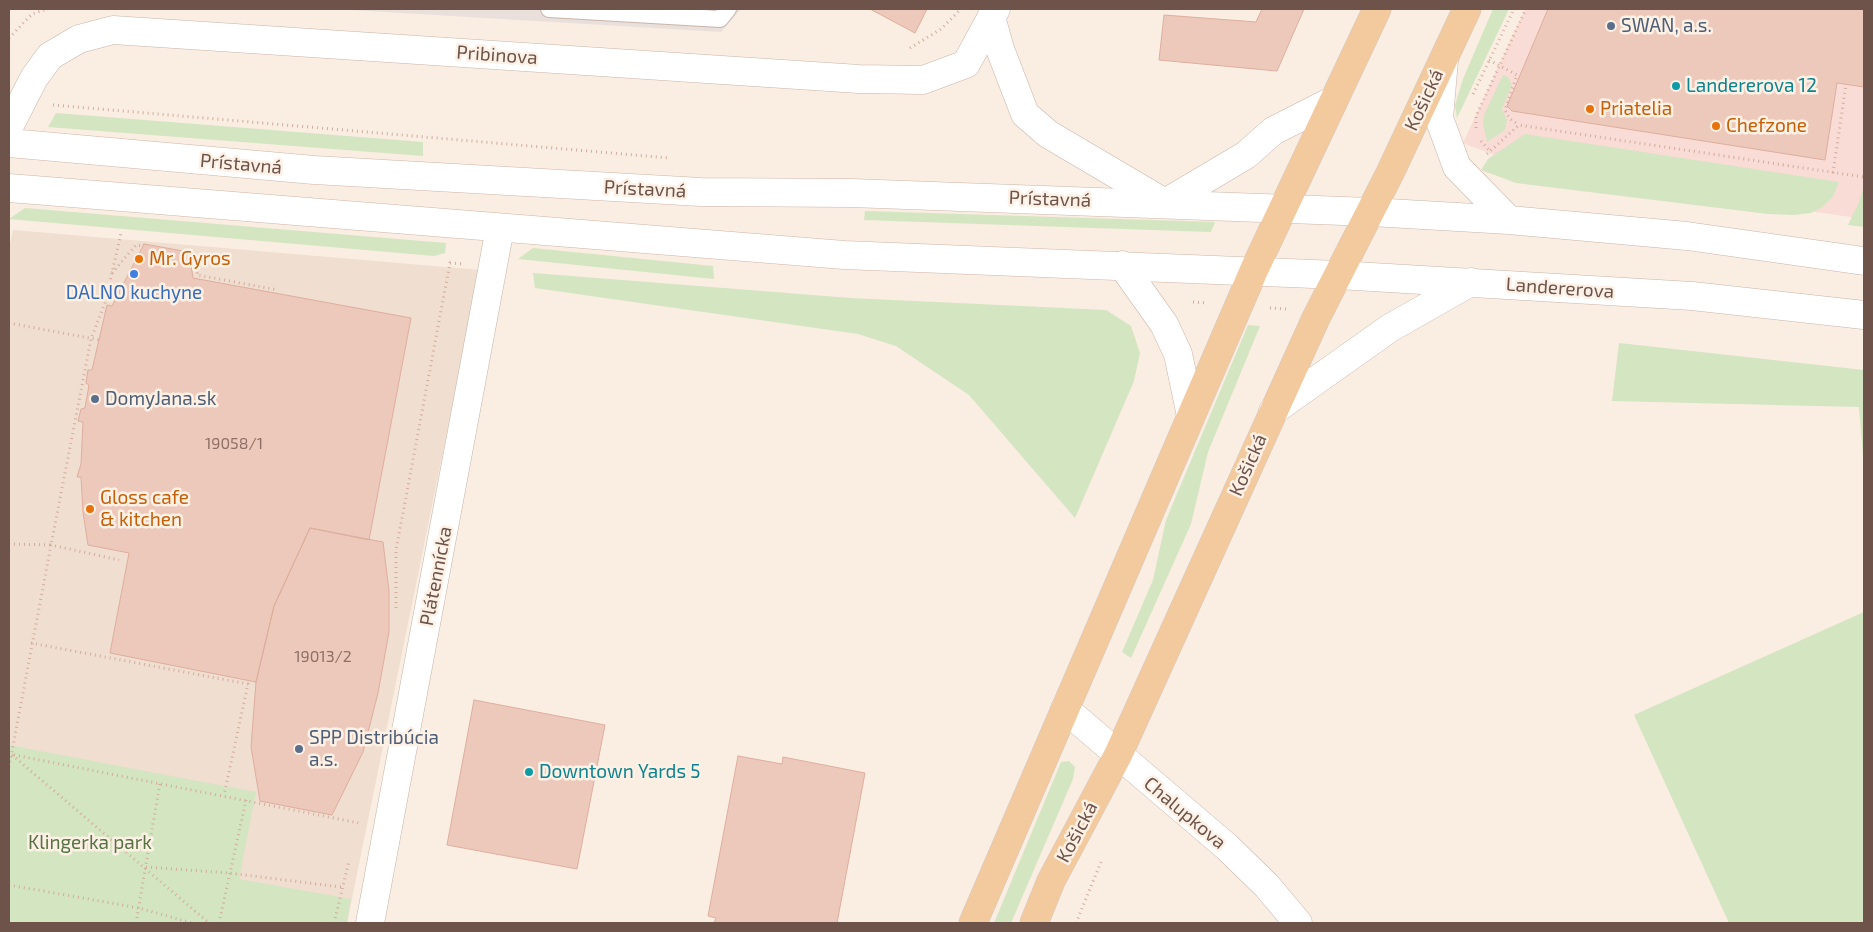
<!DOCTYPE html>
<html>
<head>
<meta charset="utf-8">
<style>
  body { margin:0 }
  #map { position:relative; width:1873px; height:932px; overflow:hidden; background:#faede1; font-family:"Exo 2",sans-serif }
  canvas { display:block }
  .frame { position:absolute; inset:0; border:10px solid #6e534a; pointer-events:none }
</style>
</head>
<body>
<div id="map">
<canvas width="1873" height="932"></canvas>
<div class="frame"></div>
</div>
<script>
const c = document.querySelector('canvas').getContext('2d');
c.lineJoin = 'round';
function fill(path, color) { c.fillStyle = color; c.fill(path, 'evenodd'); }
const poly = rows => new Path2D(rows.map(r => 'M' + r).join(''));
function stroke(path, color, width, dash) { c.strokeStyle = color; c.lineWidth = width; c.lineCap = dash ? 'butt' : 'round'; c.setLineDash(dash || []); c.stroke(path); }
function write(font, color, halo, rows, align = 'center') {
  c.font = font + ' "Exo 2",sans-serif'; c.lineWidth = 5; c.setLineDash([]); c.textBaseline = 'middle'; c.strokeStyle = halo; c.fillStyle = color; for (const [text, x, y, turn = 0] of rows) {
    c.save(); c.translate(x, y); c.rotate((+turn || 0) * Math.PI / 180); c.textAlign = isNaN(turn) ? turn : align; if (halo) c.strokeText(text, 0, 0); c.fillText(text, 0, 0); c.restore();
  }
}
fill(poly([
  [13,230,480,270,347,923,9,923,9,249]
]), '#f0ded0');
fill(poly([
  [1525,9,1864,9,1864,219,1533,170,1463,143]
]), '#f9dcd5');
fill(poly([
  [335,9,741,9,721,32]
]), '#e9e0dc');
fill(poly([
  [1493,9,1509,9,1457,118,1455,105,1463,79],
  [1503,75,1508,77,1512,85,1502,109,1507,120,1505,130,1487,142,1483,123,1484,115],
  [56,113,423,142,423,156,48,127],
  [1525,134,1839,182,1833,197,1821,208,1811,213,1794,215,1768,214,1516,183,1481,170,1488,159],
  [1864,186,1864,227,1848,225,1859,202],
  [25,208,446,243,445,253,434,256,9,219],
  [865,211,1215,222,1211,232,864,220],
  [533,248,713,266,714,279,518,259],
  [533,273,851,298,1106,310,1131,326,1140,353,1134,381,1075,518,969,395,896,346,858,334,535,288],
  [1248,325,1260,326,1208,452,1191,524,1131,658,1122,652,1153,580,1166,520],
  [1619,343,1864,370,1864,467,1859,407,1612,401],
  [1864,612,1864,923,1729,923,1634,715],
  [9,745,256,792,239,879,351,899,347,923,9,923],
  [1069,761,1075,767,1073,779,1011,923,994,923,1061,762]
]), '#d4e5c1');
const building = poly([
  [870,9,927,9,915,33,870,9],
  [1262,9,1304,9,1277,71,1159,60,1164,15,1256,22,1262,9],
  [1548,9,1864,9,1864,87,1837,83,1825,160,1512,111,1507,106,1548,9],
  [144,244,189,252,193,278,411,318,369,540,310,528,274,606,256,682,110,653,129,553,88,545,83,512,81,477,77,477,81,464,83,422,78,421,81,409,85,408,89,385,86,383,88,370,92,370,107,305,112,306,144,244],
  [310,528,383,542,389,591,389,632,378,693,363,752,332,815,260,801,251,747,256,682,274,606,310,528],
  [474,700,605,725,577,869,447,845,474,700],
  [738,756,782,764,783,757,865,773,837,923,714,923,716,918,708,916,738,756]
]);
fill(building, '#edc9bb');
stroke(building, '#deae9d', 1);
const service = poly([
  [549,9,720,19,728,9]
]);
const minor = poly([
  [991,17,1000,49,1025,114,1048,134,1165,203],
  [9,127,34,78,50,56,79,39,113,30,859,79,923,80,966,64,996,9],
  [1065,709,1227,847,1267,886,1298,923],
  [370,923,500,228]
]);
const tertiary = poly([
  [1444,60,1439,118,1457,167,1509,220],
  [1371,212,1509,220,1687,236,1864,261],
  [1338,275,1692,296,1864,315],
  [1273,411,1390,328,1471,282]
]);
const secondary = poly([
  [9,143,314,170,701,192,851,193,1371,212],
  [9,188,844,255,1338,275],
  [1165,203,1246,155,1273,131,1332,101],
  [1122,265,1164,324,1178,354,1191,416]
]);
const primary = poly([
  [973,923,1254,270,1377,9],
  [1034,923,1051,881,1118,755,1316,318,1390,173,1467,9]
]);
stroke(service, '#c9b4a9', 18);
stroke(minor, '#c9b4a9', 29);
stroke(tertiary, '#c9b4a9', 29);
stroke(secondary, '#ceb5a9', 29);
stroke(primary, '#d4cbc9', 29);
stroke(poly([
  [9,38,32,14,47,9],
  [910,48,941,29,959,11],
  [1489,60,1517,75,1505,110,1510,119,1519,125],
  [1473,94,1514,9],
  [53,105,669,158],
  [1476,128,1476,116,1526,9],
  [1481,141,1490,151],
  [1487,154,1519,125,1864,177],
  [1833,173,1846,84],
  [190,256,200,258,197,275,278,290],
  [112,273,136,245,142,246],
  [1193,302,1207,303],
  [1270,308,1287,309],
  [9,323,100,340],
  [9,544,51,545,91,339,106,300,121,233],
  [396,608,396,550,450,263,464,264],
  [31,643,248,684,224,795],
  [9,754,359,823],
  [12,755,209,923],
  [9,767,51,545,119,560],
  [146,867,229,873,341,887],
  [9,885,139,908,192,923],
  [136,923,160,783],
  [219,923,246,800],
  [334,923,349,861],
  [1076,923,1101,862]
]), '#d1ac9f', 3, [1, 4]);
stroke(service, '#fff', 16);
stroke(minor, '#fff', 28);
stroke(tertiary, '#fff', 28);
stroke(secondary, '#fff', 28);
stroke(primary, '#f3c99e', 28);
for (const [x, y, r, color] of [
  [1611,26,5,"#5c6f8a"],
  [1676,86,5,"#0f9aa8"],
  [1590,109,5,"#e8710a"],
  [1716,126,5,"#e8710a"],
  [139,259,5,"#e8710a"],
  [134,274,5,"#3f7fe0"],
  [95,399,5,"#5c6f8a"],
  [90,509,5,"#e8710a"],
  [299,749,5,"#5c6f8a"],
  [529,772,5,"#0f9aa8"]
]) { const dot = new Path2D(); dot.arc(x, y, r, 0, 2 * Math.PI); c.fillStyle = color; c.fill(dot); stroke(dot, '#fdf1e6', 2); }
write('16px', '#8e7066', null, [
  ["19058/1",234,444],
  ["19013/2",323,657]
]);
write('19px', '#4e5e75', '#fdf1e6', [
  ["SWAN, a.s.",1621,26],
  ["DomyJana.sk",105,399],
  ["SPP Distribúcia",309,738],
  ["a.s.",309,760]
], 'left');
write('19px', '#6e534a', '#fdf1e6', [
  ["Pribinova",497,55,4],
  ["Košická",1424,100,-65],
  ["Prístavná",241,164,5],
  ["Prístavná",645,189,3],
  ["Prístavná",1050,199,2],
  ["Landererova",1560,288,4],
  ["Košická",1248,465,-66],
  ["Plátennícka",436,576,-79],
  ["Chalupkova",1185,813,40],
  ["Košická",1077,832,-62]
]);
write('19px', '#0d838f', '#fdf1e6', [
  ["Landererova 12",1686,86],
  ["Downtown Yards 5",539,772]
], 'left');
write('19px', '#c56008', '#fdf1e6', [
  ["Priatelia",1600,109],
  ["Chefzone",1726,126],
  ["Mr. Gyros",149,259],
  ["Gloss cafe",100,498],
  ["& kitchen",100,520]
], 'left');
write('19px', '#366cbe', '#fdf1e6', [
  ["DALNO kuchyne",134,293]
]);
write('19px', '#577343', '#fdf1e6', [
  ["Klingerka park",90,843]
]);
</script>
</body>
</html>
